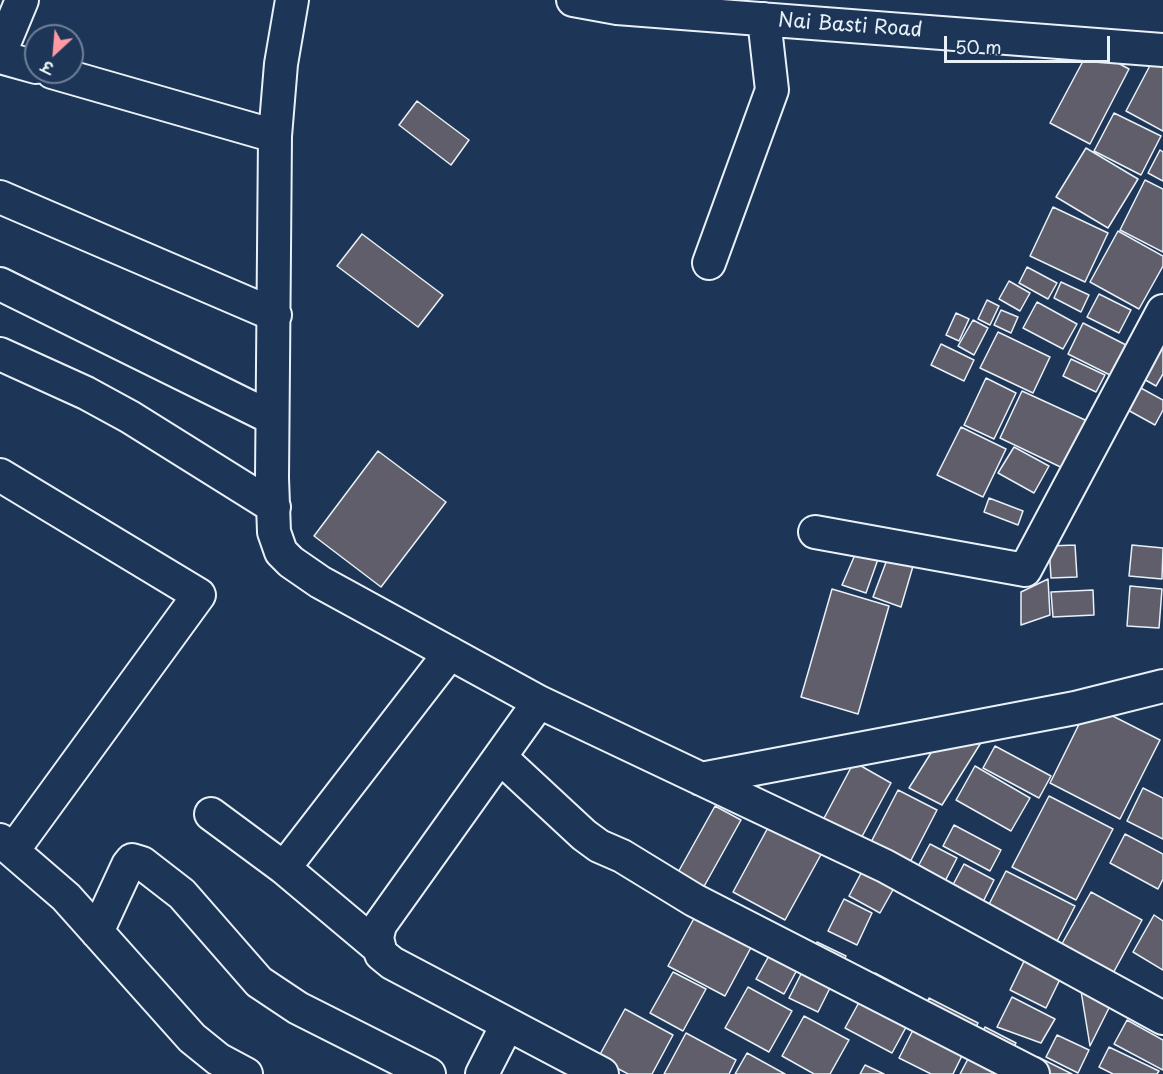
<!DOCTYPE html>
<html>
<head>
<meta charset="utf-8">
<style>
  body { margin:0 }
  #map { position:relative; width:1163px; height:1074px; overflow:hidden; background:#1d3557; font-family:"Playpen Sans","Playpen Sans Deva",sans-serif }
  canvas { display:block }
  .north { position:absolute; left:24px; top:24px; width:60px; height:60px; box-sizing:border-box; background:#1d3557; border:2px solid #6e8097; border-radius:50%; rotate:206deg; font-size:16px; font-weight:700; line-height:24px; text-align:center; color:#e8f1f8 }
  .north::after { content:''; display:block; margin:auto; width:21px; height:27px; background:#ff9aa2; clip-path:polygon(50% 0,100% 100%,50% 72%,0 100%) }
  .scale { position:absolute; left:944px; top:36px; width:166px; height:27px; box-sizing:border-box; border:3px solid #e8f1f8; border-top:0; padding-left:8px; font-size:18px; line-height:21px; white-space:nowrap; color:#e8f1f8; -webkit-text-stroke:4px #1d3557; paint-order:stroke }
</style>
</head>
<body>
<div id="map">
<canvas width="1163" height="1074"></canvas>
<div class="north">उ</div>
<div class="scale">50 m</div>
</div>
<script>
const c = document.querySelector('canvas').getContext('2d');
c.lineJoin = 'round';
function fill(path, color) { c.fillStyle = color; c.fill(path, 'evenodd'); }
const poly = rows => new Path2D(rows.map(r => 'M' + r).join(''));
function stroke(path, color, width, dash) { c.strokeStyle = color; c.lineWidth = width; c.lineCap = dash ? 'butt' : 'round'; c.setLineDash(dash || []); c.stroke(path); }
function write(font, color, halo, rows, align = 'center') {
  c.font = font + ' "Playpen Sans",sans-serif'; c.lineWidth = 6; c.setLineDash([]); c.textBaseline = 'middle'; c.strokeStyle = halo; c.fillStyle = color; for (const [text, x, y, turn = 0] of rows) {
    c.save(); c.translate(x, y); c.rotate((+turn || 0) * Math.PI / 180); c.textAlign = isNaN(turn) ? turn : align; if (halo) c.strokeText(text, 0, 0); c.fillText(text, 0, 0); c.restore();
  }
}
const building = poly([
  [1090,48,1129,69,1090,144,1050,123,1090,48],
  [1155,56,1163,60,1163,131,1126,111,1155,56],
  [417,101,469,140,451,165,399,125,417,101],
  [1114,113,1161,136,1141,175,1094,151,1114,113],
  [1086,148,1138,179,1108,228,1056,197,1086,148],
  [1160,150,1163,152,1163,181,1148,173,1160,150],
  [1145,180,1163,189,1163,252,1120,230,1145,180],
  [1053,207,1108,233,1085,282,1030,256,1053,207],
  [1118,231,1163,256,1163,266,1139,309,1090,282,1118,231],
  [362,234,443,295,418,327,337,266,362,234],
  [1027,267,1057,283,1048,299,1019,283,1027,267],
  [1009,281,1030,293,1020,311,999,299,1009,281],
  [1061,282,1089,295,1081,312,1054,298,1061,282],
  [1099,294,1131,310,1119,333,1087,317,1099,294],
  [987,300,999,306,990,325,978,319,987,300],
  [1037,302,1077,324,1063,349,1023,328,1037,302],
  [1001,310,1018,317,1011,333,994,325,1001,310],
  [956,313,969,319,959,341,946,335,956,313],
  [973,320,988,328,974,355,958,346,973,320],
  [1083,323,1128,346,1112,376,1068,354,1083,323],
  [998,332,1050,357,1033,393,980,368,998,332],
  [1160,343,1163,345,1163,374,1156,386,1142,378,1160,343],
  [941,344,974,360,964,381,931,365,941,344],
  [1071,359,1105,375,1096,392,1063,376,1071,359],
  [986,378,1016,393,994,439,964,425,986,378],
  [1139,387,1163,400,1163,410,1155,425,1126,409,1139,387],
  [1022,391,1096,425,1073,473,1000,438,1022,391],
  [961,427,1006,449,983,497,937,475,961,427],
  [1014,447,1049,466,1034,493,998,473,1014,447],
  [378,451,446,502,381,587,314,536,378,451],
  [989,498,1023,511,1018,525,984,512,989,498],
  [860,543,882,548,866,593,842,585,860,543],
  [1075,545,1077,577,1051,578,1049,546,1075,545],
  [1132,545,1163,548,1162,579,1129,576,1132,545],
  [891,549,916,556,901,607,873,597,891,549],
  [1048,579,1050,615,1021,625,1021,592,1048,579],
  [1130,586,1162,589,1159,628,1127,626,1130,586],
  [832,589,889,606,858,714,801,697,832,589],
  [1093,590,1094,615,1053,617,1051,592,1093,590],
  [1089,704,1160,740,1120,819,1050,783,1089,704],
  [982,741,942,805,909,788,936,745,982,741],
  [995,746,1051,776,1039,798,983,768,995,746],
  [854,762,891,783,859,842,822,822,854,762],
  [975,766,1030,798,1011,831,956,800,975,766],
  [1143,788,1163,798,1163,839,1127,821,1143,788],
  [898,790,937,810,908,866,869,846,898,790],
  [1049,796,1113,829,1076,900,1012,867,1049,796],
  [715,806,741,820,702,890,676,876,715,806],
  [771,822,823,851,785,920,733,892,771,822],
  [954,825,1001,850,990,871,943,846,954,825],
  [1125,834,1163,854,1163,879,1158,889,1110,863,1125,834],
  [930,844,957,858,942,887,915,872,930,844],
  [867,862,899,879,880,913,849,896,867,862],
  [964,864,994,880,978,912,947,896,964,864],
  [1006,871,1075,906,1053,949,984,914,1006,871],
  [1091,892,1142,920,1111,977,1059,949,1091,892],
  [844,899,872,913,857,945,828,931,844,899],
  [698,911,754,942,725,996,668,966,698,911],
  [1154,915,1163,921,1163,970,1133,952,1154,915],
  [784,929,811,944,784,994,756,979,784,929],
  [817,942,846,956,818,1012,789,998,817,942],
  [1028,953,1064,971,1046,1008,1010,990,1028,953],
  [673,972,706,989,683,1031,650,1013,673,972],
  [875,973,922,998,892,1053,845,1028,875,973],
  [748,987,792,1011,769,1052,725,1028,748,987],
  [1081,991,1110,1006,1090,1046,1081,991],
  [1012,997,1055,1019,1041,1043,997,1027,1012,997],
  [929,998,978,1023,953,1074,931,1074,899,1058,929,998],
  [625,1009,673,1035,652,1074,628,1074,598,1058,625,1009],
  [804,1016,849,1040,830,1074,814,1074,782,1056,804,1016],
  [1127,1020,1163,1040,1163,1070,1114,1044,1127,1020],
  [985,1027,1016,1043,999,1074,960,1074,985,1027],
  [686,1033,736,1060,729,1074,664,1074,686,1033],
  [1057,1035,1089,1050,1078,1073,1046,1057,1057,1035],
  [1109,1047,1159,1071,1157,1074,1113,1074,1099,1067,1109,1047],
  [747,1053,785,1074,735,1074,747,1053],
  [1038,1057,1072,1074,1029,1074,1038,1057],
  [865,1065,884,1074,860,1074,865,1065]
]);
fill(building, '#605e6a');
stroke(building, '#e8f1f8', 1.5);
const minor = poly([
  [292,0,281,64,275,136,272,478,274,532,281,552,291,562,320,582,539,702,885,866,1163,1018],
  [573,0,617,8,1163,50],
  [0,53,22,0],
  [0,57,36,67],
  [52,72,275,136],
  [0,197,275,315],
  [709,263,772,90,764,19],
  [0,284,272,418],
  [0,354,86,393,130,417,274,507],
  [0,475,199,595,14,849],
  [815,532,1025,570,1163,311],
  [539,702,380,925,377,938,381,954,392,963,602,1074],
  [500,757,584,835,599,846,622,856,694,900,1033,1074],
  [701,779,1075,708,1163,686],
  [211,814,284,868,378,947],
  [0,840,66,897,192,1038,218,1059,246,1074],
  [284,868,450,653],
  [97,932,128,865,132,860,142,863,182,894,259,982,298,1008,429,1074],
  [482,1074,507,1025]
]);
stroke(minor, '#e8f1f8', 36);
stroke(minor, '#1d3557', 32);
write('20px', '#e8f1f8', '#1d3557', [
  ["Nai Basti Road",850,26,4]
]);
</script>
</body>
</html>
